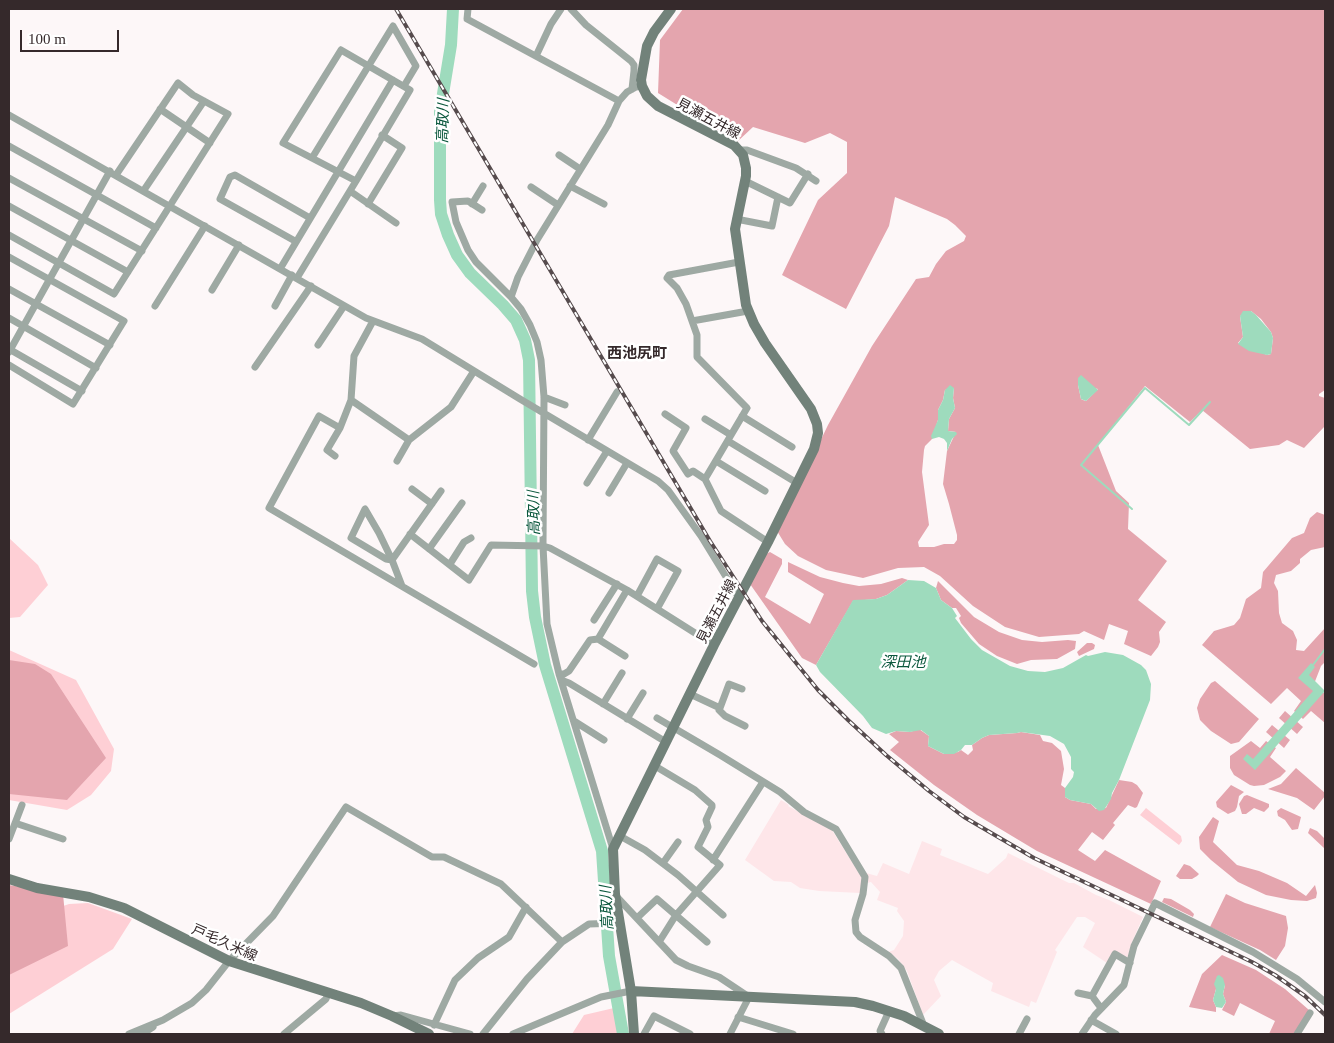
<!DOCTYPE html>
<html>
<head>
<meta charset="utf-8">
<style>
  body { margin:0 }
  #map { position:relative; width:1334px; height:1043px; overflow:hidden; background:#fdf7f8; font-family:Georgia,serif }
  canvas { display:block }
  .frame { position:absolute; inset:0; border:10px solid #35292b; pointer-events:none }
  .scale { position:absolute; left:20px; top:30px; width:99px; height:22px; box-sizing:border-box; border:2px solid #35292b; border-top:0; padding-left:6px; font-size:15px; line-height:18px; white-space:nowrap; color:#35292b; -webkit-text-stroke:4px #fff; paint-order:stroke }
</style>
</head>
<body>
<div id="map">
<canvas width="1334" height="1043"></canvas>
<div class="frame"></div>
<div class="scale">100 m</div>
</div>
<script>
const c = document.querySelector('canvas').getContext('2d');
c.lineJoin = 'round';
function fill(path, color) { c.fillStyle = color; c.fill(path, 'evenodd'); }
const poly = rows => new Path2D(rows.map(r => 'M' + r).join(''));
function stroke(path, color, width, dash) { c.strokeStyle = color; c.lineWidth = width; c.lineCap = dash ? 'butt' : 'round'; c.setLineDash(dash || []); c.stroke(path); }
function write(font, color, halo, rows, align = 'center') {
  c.font = font + ' Georgia,"Noto Sans JP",serif'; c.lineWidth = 5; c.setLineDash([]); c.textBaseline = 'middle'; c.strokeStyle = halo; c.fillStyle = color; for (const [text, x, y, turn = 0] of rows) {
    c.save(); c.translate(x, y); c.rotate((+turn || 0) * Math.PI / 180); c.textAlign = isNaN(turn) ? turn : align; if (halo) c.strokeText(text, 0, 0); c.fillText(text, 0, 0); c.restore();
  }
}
fill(poly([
  [781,800,789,805,788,806,832,830,862,878,860,893,819,891,800,888,791,882,774,881,745,860],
  [922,841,942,849,940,855,988,874,1006,858,1008,853,1069,883,1074,883,1096,895,1109,900,1143,917,1132,942,1127,959,1114,952,1107,963,1083,947,1095,923,1085,917,1077,917,1055,950,1057,952,1036,1003,1031,1001,1029,1007,991,991,993,983,952,960,939,971,934,980,941,996,923,1015,907,971,898,959,888,952,894,950,903,936,904,921,897,911,898,908,877,900,880,892,871,882,867,883,868,881,866,873,877,876,883,863,909,874]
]), '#fee6e9');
fill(poly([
  [9,538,38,565,48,585,20,617,9,618],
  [9,650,76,680,114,749,111,771,91,795,67,810,9,800],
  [1146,808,1181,836,1182,841,1179,845,1140,815],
  [9,902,37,915,69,904,88,903,132,919,113,949,9,1014],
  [614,1008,620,1034,572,1034,584,1015]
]), '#fecfd5');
fill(poly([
  [683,9,1325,9,1325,390,1319,394,1319,396,1325,398,1325,426,1304,448,1287,440,1279,445,1250,449,1202,410,1190,422,1145,386,1098,445,1116,491,1129,503,1128,529,1167,561,1138,600,1166,622,1159,632,1160,642,1158,647,1151,656,1124,644,1128,631,1109,624,1104,640,1084,631,1079,634,1039,637,1005,627,973,606,940,576,924,567,898,568,863,578,826,570,798,556,785,544,777,531,828,425,872,346,916,279,929,277,936,264,946,251,964,241,966,236,955,225,947,219,895,197,889,226,846,309,782,275,818,200,847,173,847,142,830,133,805,143,753,127,737,142,658,93,660,40],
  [1251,311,1261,319,1271,332,1273,338,1271,354,1267,355,1238,343,1243,337,1240,316],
  [1078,385,1098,389,1086,401,1083,400,1081,399],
  [954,388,953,398,955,408,949,419,948,431,956,432,947,451,943,484,949,504,957,535,957,540,954,544,944,544,934,547,919,547,918,542,929,525,922,472,924,450,925,446,932,439,938,420,938,410,943,400,945,390],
  [1317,512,1325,515,1325,547,1311,550,1300,559,1300,563,1291,571,1276,575,1274,583,1278,591,1279,613,1282,623,1293,631,1297,640,1296,650,1304,651,1325,628,1325,662,1321,666,1314,684,1325,694,1325,723,1311,711,1303,719,1294,711,1301,701,1287,688,1271,704,1202,645,1214,631,1234,625,1240,618,1246,599,1261,588,1263,572,1292,538,1304,533,1310,518],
  [770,552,782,559,782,564,765,597,810,624,824,594,788,572,788,562,820,577,843,583,859,586,881,584,902,578,908,580,887,595,876,599,853,601,816,665,802,658,750,584,766,554],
  [938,581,974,617,999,632,1022,640,1042,642,1068,640,1076,641,1075,649,1057,659,1031,660,1017,664,997,656,979,644,961,623,959,618,961,616,956,608,952,608,941,600,936,588],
  [1087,643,1092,643,1095,645,1094,649,1079,656,1077,652],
  [9,660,35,664,51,674,106,758,67,800,9,794],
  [1215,681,1259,719,1239,742,1231,744,1211,731,1200,720,1197,708,1200,699,1211,683],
  [1285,711,1303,727,1297,734,1279,718],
  [1272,725,1290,740,1284,748,1266,732],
  [919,729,929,736,928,746,944,754,958,752,961,750,968,755,973,750,972,745,982,738,989,735,1017,733,1021,732,1040,735,1043,741,1052,743,1061,751,1064,769,1061,785,1065,788,1065,797,1070,800,1091,804,1096,809,1106,808,1119,780,1132,782,1137,785,1143,793,1137,807,1135,808,1128,805,1113,823,1115,825,1103,840,1092,832,1078,850,1095,861,1105,850,1161,881,1151,904,1037,851,977,815,934,785,890,750,899,742,889,734,896,731,910,732],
  [1251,741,1260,748,1266,741,1276,748,1270,757,1286,771,1280,777,1264,785,1254,786,1250,785,1234,775,1230,768,1230,756],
  [1296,768,1325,793,1325,796,1314,810,1297,798,1268,789,1281,784],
  [1231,785,1244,792,1239,796,1237,807,1235,811,1228,814,1217,807,1216,802],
  [1247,795,1269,804,1269,807,1264,812,1254,808,1246,814,1242,814,1239,804,1244,796],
  [1281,808,1301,817,1298,829,1292,830,1285,820,1278,816,1277,811],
  [1213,817,1219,821,1213,842,1237,865,1259,871,1287,883,1306,896,1315,885,1317,893,1316,898,1307,901,1291,900,1266,895,1238,882,1211,860,1200,849,1199,837],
  [1310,828,1317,831,1325,839,1325,849,1308,833],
  [1184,864,1190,866,1199,874,1197,876,1192,879,1180,879,1176,876],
  [9,885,63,894,68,946,9,975],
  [1226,894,1245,903,1286,916,1288,928,1285,946,1276,960,1260,950,1210,927],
  [1164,898,1171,899,1190,910,1194,914,1193,917,1162,902],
  [1222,955,1256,970,1285,989,1309,1010,1294,1034,1269,1034,1275,1021,1240,1003,1234,1016,1222,1010,1226,1002,1223,994,1225,985,1216,989,1213,1000,1216,1007,1216,1012,1189,1007,1202,974]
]), '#e4a5ae');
fill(poly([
  [1243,311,1251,311,1256,315,1271,332,1273,338,1271,354,1267,355,1249,351,1238,344,1243,337,1240,316],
  [1081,375,1098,390,1086,401,1081,399,1078,385,1078,378],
  [950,385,954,388,953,398,955,408,949,419,948,431,956,432,957,434,952,439,947,451,947,443,944,439,939,437,932,439,931,436,938,420,938,410,943,400,945,390],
  [908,580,924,581,936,588,941,600,952,608,957,616,955,618,971,639,982,650,1010,666,1028,671,1045,672,1063,668,1086,655,1088,656,1105,652,1123,655,1141,665,1146,670,1151,684,1150,700,1119,780,1112,793,1111,799,1104,810,1099,811,1091,804,1070,800,1065,797,1065,788,1073,777,1074,772,1071,769,1071,757,1064,744,1050,736,1021,732,1017,733,989,735,982,738,972,745,965,745,961,750,954,754,944,754,928,746,929,736,921,730,910,732,896,731,886,734,872,728,863,716,820,672,816,665,853,600,876,599,887,595],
  [1311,663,1315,667,1309,675,1325,691,1255,770,1243,759,1247,754,1253,759,1313,691,1298,678],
  [1219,975,1223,978,1225,985,1223,994,1226,1002,1222,1008,1216,1007,1213,1000,1216,989,1214,984,1217,976]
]), '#9edbbd');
stroke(poly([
  [1132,509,1081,465,1145,388,1189,425,1210,402],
  [1313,665,1325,649]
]), '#9edbbd', 2);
stroke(poly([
  [453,9,451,45,440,112,440,200,441,214,448,235,457,255,470,273,503,305,516,320,525,340,529,360,532,591,535,617,545,665,602,851,609,956,623,1034]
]), '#9edbbd', 12);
stroke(poly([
  [468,9,467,19,619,101],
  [571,9,586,25,631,61,634,65,634,71,632,89],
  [341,50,410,90,356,181,283,143,341,50],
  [536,56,551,24,561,9],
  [160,109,210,143],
  [9,115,366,318,422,339,520,399,658,481,668,490,701,536,739,598],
  [9,146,156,228],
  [739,150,747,150,796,168,816,181],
  [559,155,580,169],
  [312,158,393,26,416,66,404,86],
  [9,178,142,251],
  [745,181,790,203,808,174],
  [570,186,604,204],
  [531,187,558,205],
  [144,190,204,101],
  [350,191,396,223],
  [368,204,402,148,382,135],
  [472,204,483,186],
  [9,206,128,272],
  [482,210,468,201,452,202,456,222,468,250,476,262,511,297,521,309,530,325,537,342,541,360,544,397,543,546,547,624,559,674,613,849],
  [736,219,772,226,778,197],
  [9,235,114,294,228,114,193,95,178,83,116,175],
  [295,241,220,199,230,177,235,175,310,218],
  [9,257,124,321,73,404,9,365],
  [280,269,393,80],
  [297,278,356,181],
  [9,289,110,345],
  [212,290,239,245],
  [511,297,518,277,537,240,608,125,619,101,627,92,636,87,642,86],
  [155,306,205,226],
  [275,306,292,275],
  [9,318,96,368],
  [692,321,748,311],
  [318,345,344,306],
  [9,349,82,391],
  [9,352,110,171],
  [255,367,311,286],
  [544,397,565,405],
  [351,400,409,440],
  [665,414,686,428,673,451,688,474,693,471,705,479,721,511,768,542],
  [742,416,792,447],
  [705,419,731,435],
  [340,428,319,416,269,508,534,664],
  [588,440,617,392],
  [728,441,797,483],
  [335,456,327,450,340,428,351,400,354,356,373,321],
  [397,461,409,440,451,407,474,371],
  [716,461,765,491],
  [705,479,747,408,697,357,697,335,686,304,677,288,667,278,669,275,739,262],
  [587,483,607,451],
  [412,489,432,504],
  [609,493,627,463],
  [410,534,469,580,491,545,543,546,550,548,627,590,714,645],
  [429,549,462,503],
  [450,564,464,542,471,538],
  [402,586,392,560,379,533,365,509,351,538,386,559,392,560,441,491],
  [637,596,657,559,678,571,657,609],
  [594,620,617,584],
  [598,639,625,656],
  [559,674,564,674,569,671,590,640,598,639,627,590],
  [561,680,569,683,666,742],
  [690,694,720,708,719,710,725,716,745,726],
  [603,704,622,673],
  [720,708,729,684,742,689],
  [657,718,720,755,780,792,804,812,836,829,865,877,863,894,855,920,856,932,860,937,889,956,901,968,924,1026],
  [627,719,643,693],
  [574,721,604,740],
  [655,766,695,790,712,805,712,807,706,820,708,827,698,847,720,865,676,915,659,942],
  [15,823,63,839],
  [620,836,645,850,678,875,723,915],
  [9,839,22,805],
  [713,860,763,782],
  [663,863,678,842],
  [616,896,676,960,688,966,719,977,749,997,730,1034],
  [637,918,657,899,707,942],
  [1078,993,1092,996,1101,1008],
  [1092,996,1115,954,1130,963],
  [393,1016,401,1015,470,1034],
  [738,1017,793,1034],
  [1091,1020,1116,1034],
  [434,1025,455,980,478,958,509,937,526,907],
  [129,1034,163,1020,192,1003,206,990,229,961,273,916,346,807,432,857,444,857,501,884,562,942],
  [142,1034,153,1027],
  [284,1034,326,999,328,993],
  [483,1034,527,979,562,942,589,924,618,923],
  [513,1034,601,997,631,991],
  [644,1034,654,1016,690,1034],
  [882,1034,880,1031,889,1011],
  [1019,1034,1027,1019],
  [1082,1034,1095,1015,1124,985,1134,946,1155,903,1253,952,1297,979,1325,1002],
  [1297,1034,1310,1013]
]), '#9ea9a3', 7);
stroke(poly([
  [9,879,37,888,89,897,124,908,229,961,361,1003,392,1016,429,1034],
  [631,991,855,1002,873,1006,904,1016,939,1034],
  [634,1034,631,991,615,894,613,849,714,645,768,542,814,449,818,433,817,424,811,409,765,343,754,324,746,305,735,229,746,176,746,168,743,155,734,145,658,106,647,96,642,86,641,80,647,46,654,32,671,9]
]), '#72827a', 10);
const rail = poly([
  [396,9,710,541,762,621,818,690,848,720,886,755,929,791,964,817,1034,858,1252,962,1275,975,1305,996,1325,1015]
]);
stroke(rail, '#564b4d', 4);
stroke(rail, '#fff', 2, [5.5]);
write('14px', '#35292b', '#fff', [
  ["見瀬五井線",709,118,28],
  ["見瀬五井線",716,611,-63],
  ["戸毛久米線",225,942,24]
]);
write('italic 15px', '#0b583d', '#fff', [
  ["高取川",442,121,-88],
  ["高取川",533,513,-91],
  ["深田池",903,661],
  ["高取川",606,908,-93]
]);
write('bold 15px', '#35292b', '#fff', [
  ["西池尻町",637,352]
]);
</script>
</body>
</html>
